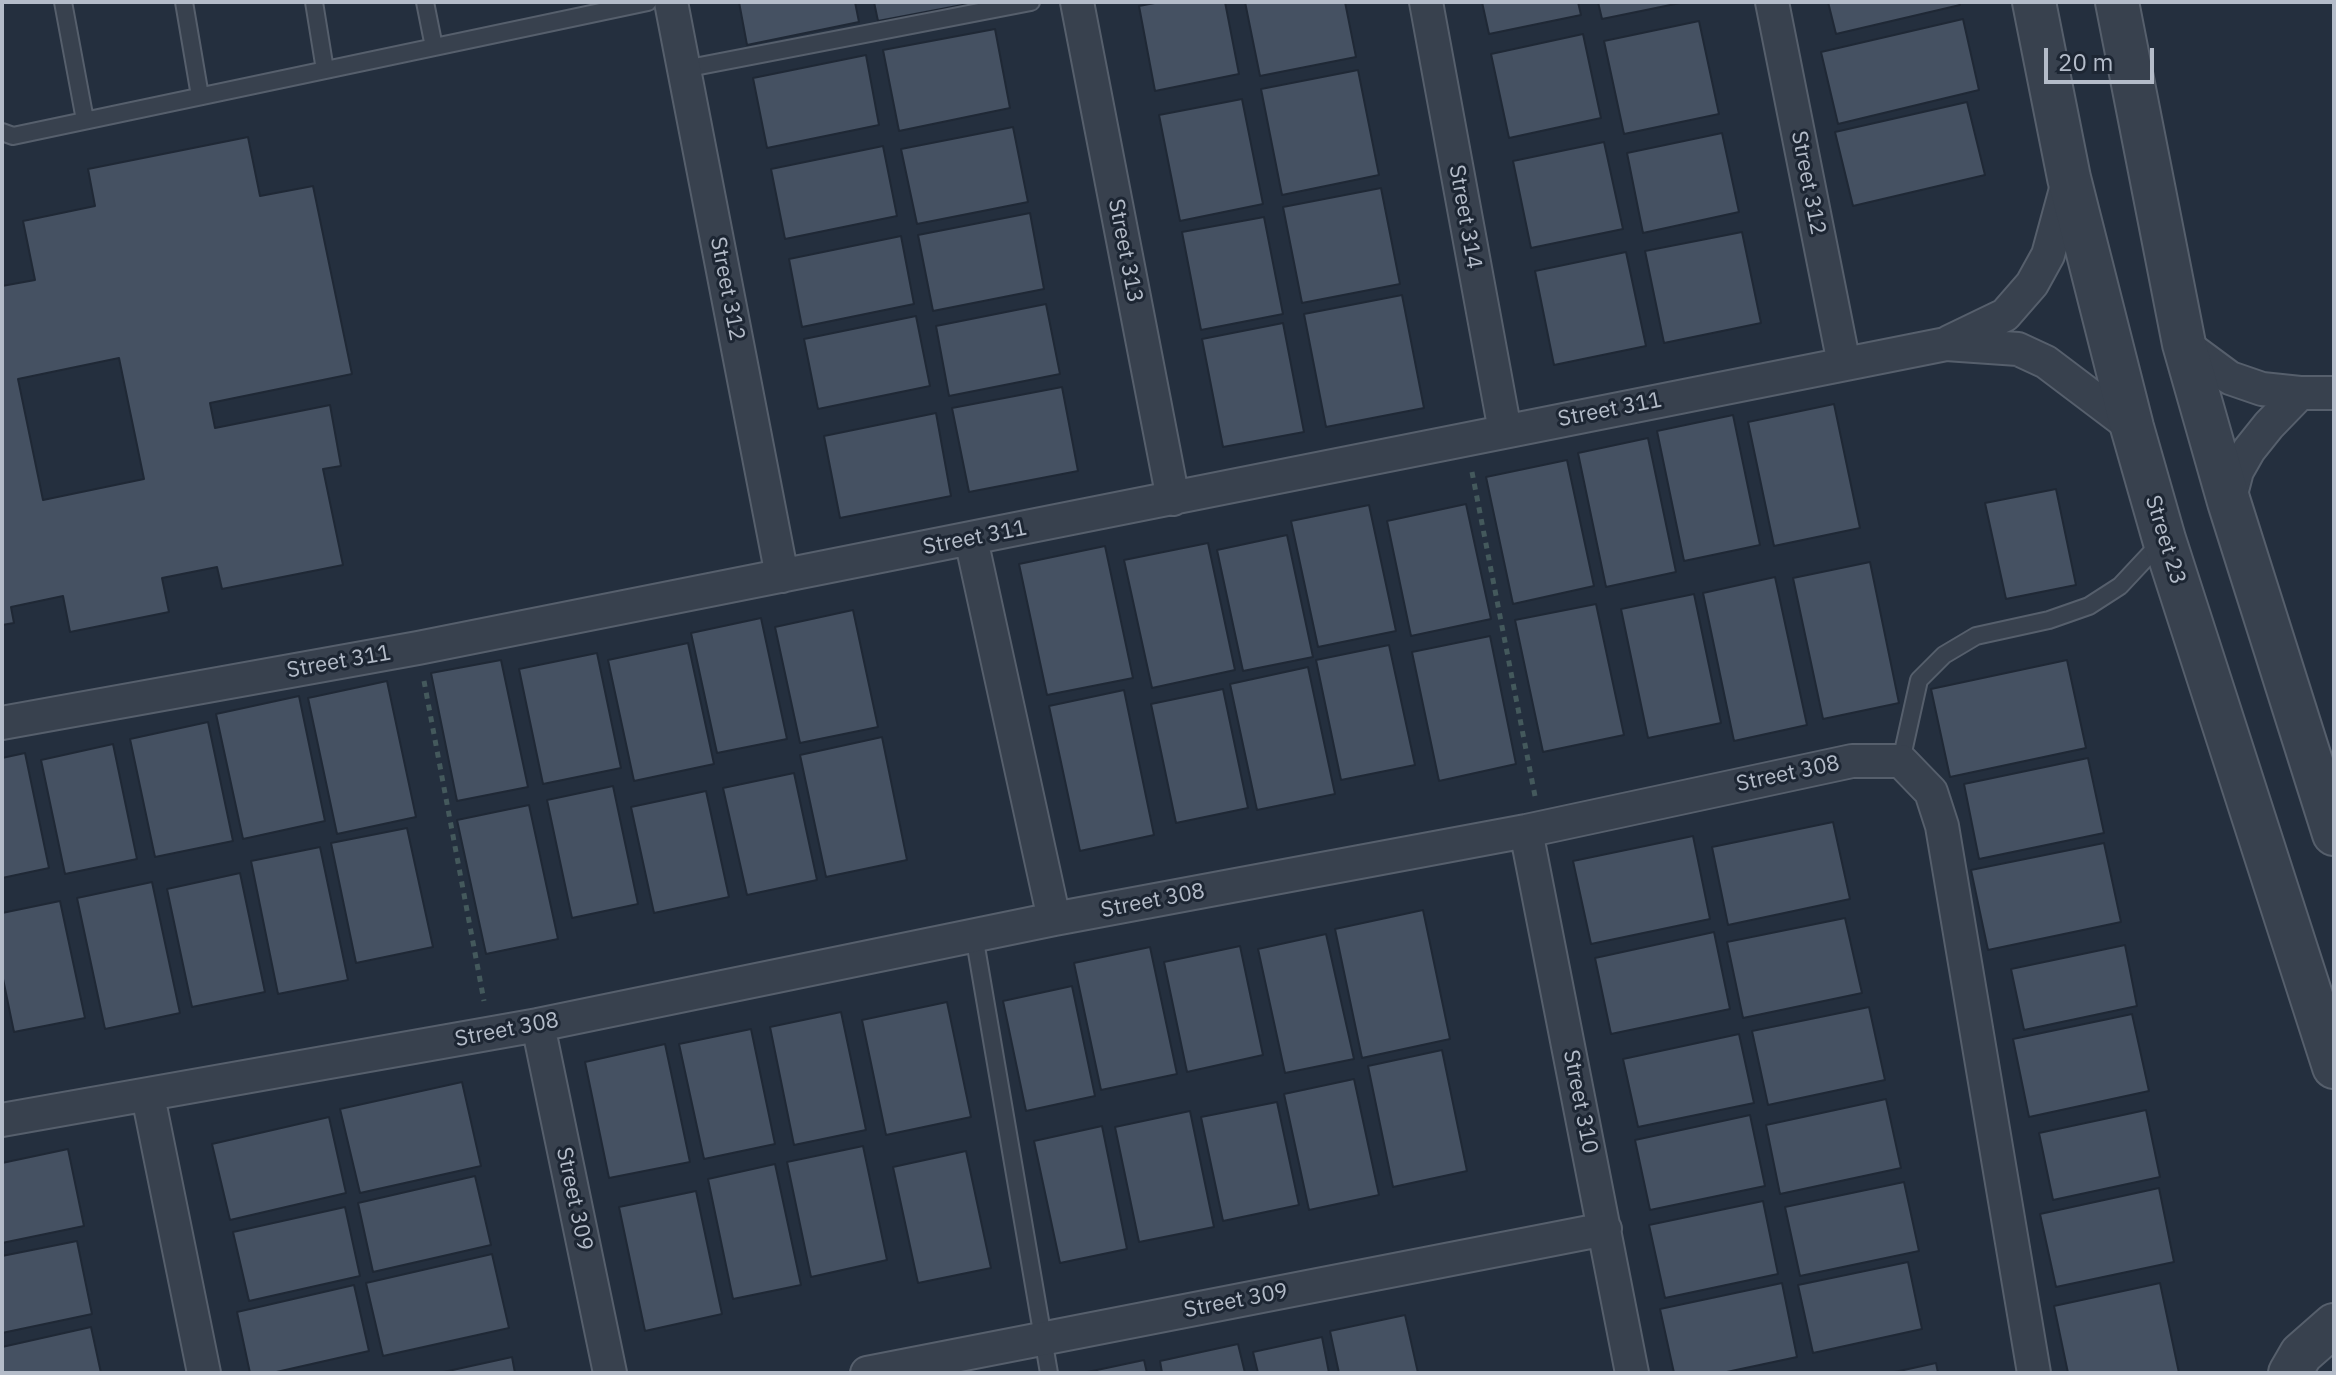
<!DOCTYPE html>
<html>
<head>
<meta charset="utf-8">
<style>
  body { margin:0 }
  #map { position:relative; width:2336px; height:1375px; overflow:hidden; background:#242f3e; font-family:"IBM Plex Sans",sans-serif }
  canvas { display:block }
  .frame { position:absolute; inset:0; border:4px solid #b4bcc9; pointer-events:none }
  .scale { position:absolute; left:2044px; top:48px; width:110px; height:36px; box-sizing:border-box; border:4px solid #b4bcc9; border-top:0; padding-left:10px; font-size:24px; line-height:28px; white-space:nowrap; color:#b4bcc9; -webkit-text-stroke:6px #1d2633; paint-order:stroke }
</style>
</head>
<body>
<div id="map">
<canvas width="2336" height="1375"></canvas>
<div class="frame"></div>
<div class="scale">20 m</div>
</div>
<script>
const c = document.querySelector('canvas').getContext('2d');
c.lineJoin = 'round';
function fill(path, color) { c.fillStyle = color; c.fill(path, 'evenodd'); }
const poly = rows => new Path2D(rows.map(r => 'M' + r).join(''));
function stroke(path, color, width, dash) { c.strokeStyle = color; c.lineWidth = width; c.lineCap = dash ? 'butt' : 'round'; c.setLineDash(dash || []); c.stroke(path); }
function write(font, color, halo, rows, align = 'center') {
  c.font = font + ' "IBM Plex Sans",sans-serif'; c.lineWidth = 6; c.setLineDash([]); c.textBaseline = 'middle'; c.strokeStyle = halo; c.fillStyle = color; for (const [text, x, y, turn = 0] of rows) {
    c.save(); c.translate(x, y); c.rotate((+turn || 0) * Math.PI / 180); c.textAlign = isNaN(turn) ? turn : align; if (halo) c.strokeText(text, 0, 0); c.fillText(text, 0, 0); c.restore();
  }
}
const building = poly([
  [739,2,855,2,859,22,747,45,739,2],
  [874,2,978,2,878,21,874,2],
  [1160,2,1225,2,1239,74,1155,91,1139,6,1160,2],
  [1245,2,1345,2,1356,57,1260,76,1245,2],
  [1482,2,1578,2,1581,15,1489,34,1482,2],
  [1598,2,1685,2,1602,19,1598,2],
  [1828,2,1959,2,1960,5,1836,34,1828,2],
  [1963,19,1979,90,1838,124,1821,52,1963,19],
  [1699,21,1719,114,1624,134,1604,41,1699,21],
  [995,29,1010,108,899,131,883,50,995,29],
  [1583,34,1601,118,1509,138,1491,54,1583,34],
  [866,55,879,125,767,148,753,78,866,55],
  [1358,70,1379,175,1282,195,1261,89,1358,70],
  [1242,99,1263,204,1180,221,1159,115,1242,99],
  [1967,102,1985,175,1853,206,1835,132,1967,102],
  [1013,127,1028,202,917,224,901,149,1013,127],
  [1722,133,1739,212,1643,233,1627,153,1722,133],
  [248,137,260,196,313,186,352,374,210,403,215,428,330,405,341,466,323,469,343,565,222,589,217,567,162,578,169,612,70,632,63,596,11,607,14,623,2,625,2,286,35,280,23,221,95,206,88,169,248,137],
  [119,358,144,479,43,500,18,379,119,358],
  [1604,142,1623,229,1531,248,1513,161,1604,142],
  [883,146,897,216,785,239,771,169,883,146],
  [1381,188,1400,284,1302,303,1283,207,1381,188],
  [1030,213,1044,289,933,311,918,235,1030,213],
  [1264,217,1283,314,1201,330,1182,232,1264,217],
  [1742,232,1761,323,1664,343,1645,251,1742,232],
  [901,236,914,304,802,327,789,259,901,236],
  [1626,252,1646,346,1554,365,1535,271,1626,252],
  [1402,295,1424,408,1326,427,1304,314,1402,295],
  [1046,304,1060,374,949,396,936,326,1046,304],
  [916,316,930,386,818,409,804,339,916,316],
  [1283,323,1304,432,1223,447,1202,339,1283,323],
  [1062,387,1078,471,969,492,952,408,1062,387],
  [1834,404,1860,528,1774,546,1748,422,1834,404],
  [936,413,951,496,840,518,824,436,936,413],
  [1733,415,1760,545,1684,561,1657,431,1733,415],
  [1648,438,1676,572,1606,587,1578,453,1648,438],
  [1567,460,1594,586,1513,604,1486,477,1567,460],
  [2056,489,2076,585,2006,599,1985,503,2056,489],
  [1466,504,1491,619,1411,636,1387,521,1466,504],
  [1369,505,1396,631,1318,647,1291,521,1369,505],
  [1287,535,1313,657,1243,671,1217,550,1287,535],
  [1208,543,1235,670,1152,688,1124,560,1208,543],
  [1105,546,1133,678,1047,695,1019,564,1105,546],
  [1870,562,1899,703,1823,719,1793,578,1870,562],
  [1775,577,1807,725,1734,741,1703,593,1775,577],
  [1694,594,1721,723,1648,738,1621,609,1694,594],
  [1596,604,1624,735,1543,752,1515,620,1596,604],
  [853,610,878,727,800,743,775,627,853,610],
  [761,618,787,739,717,753,691,633,761,618],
  [1490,636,1516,764,1439,781,1412,652,1490,636],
  [688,643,714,764,634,781,608,660,688,643],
  [1389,645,1415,765,1341,780,1316,660,1389,645],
  [597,653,621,768,543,784,519,669,597,653],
  [501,660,528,787,457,801,431,673,501,660],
  [2067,660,2086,748,1950,777,1931,689,2067,660],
  [1308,667,1335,794,1257,810,1230,684,1308,667],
  [387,681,416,817,337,834,308,698,387,681],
  [1223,689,1248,808,1176,823,1151,704,1223,689],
  [1124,690,1154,835,1080,851,1049,706,1124,690],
  [299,696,325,821,243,839,216,714,299,696],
  [208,722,233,841,155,857,130,739,208,722],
  [882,737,907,860,826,877,800,755,882,737],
  [113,744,137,859,65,874,41,760,113,744],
  [25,753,49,868,2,878,2,758,25,753],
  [2088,758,2104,833,1979,859,1964,784,2088,758],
  [794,773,817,880,747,895,723,788,794,773],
  [613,786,638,904,572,918,547,800,613,786],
  [706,791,729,897,654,913,631,807,706,791],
  [529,805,558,939,486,954,457,820,529,805],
  [1833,822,1850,899,1728,925,1712,847,1833,822],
  [407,828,433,947,356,963,331,843,407,828],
  [1693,836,1710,919,1591,944,1573,861,1693,836],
  [2104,843,2121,922,1988,950,1971,870,2104,843],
  [320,847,348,980,278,994,251,861,320,847],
  [240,873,265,992,192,1007,167,889,240,873],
  [152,882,180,1013,105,1029,77,898,152,882],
  [60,901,85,1018,14,1032,2,974,2,913,60,901],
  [1423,910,1450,1039,1362,1058,1335,929,1423,910],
  [1845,918,1862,993,1743,1018,1727,942,1845,918],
  [1714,932,1730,1009,1611,1034,1595,958,1714,932],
  [1326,934,1354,1059,1285,1073,1258,949,1326,934],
  [2125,945,2137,1006,2024,1030,2011,969,2125,945],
  [1240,946,1263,1055,1187,1072,1164,962,1240,946],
  [1150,947,1177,1074,1101,1090,1074,963,1150,947],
  [1072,986,1095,1096,1026,1111,1003,1001,1072,986],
  [947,1002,971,1117,886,1135,862,1020,947,1002],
  [1869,1007,1885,1080,1768,1105,1752,1031,1869,1007],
  [841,1012,866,1130,794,1145,770,1027,841,1012],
  [2132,1014,2149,1091,2029,1117,2013,1039,2132,1014],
  [751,1029,775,1144,704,1159,679,1044,751,1029],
  [1739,1034,1754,1103,1638,1127,1623,1059,1739,1034],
  [665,1044,690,1162,609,1178,585,1062,665,1044],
  [1442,1050,1467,1171,1393,1187,1368,1066,1442,1050],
  [1354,1079,1379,1195,1309,1210,1284,1094,1354,1079],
  [462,1082,481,1166,360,1193,340,1109,462,1082],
  [1886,1099,1901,1168,1780,1194,1766,1125,1886,1099],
  [1277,1102,1299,1205,1223,1221,1201,1117,1277,1102],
  [2146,1110,2160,1177,2053,1200,2039,1133,2146,1110],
  [1190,1111,1214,1227,1139,1242,1115,1127,1190,1111],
  [1750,1115,1765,1186,1650,1210,1635,1140,1750,1115],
  [329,1117,346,1193,230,1220,212,1144,329,1117],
  [1102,1126,1127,1249,1060,1263,1034,1141,1102,1126],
  [863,1146,887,1260,811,1277,787,1162,863,1146],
  [68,1149,84,1226,2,1243,2,1163,68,1149],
  [966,1151,991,1268,918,1283,893,1167,966,1151],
  [775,1164,801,1285,733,1299,708,1179,775,1164],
  [475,1176,491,1245,373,1272,358,1203,475,1176],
  [1904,1182,1919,1251,1800,1276,1785,1207,1904,1182],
  [2159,1188,2174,1262,2056,1287,2040,1214,2159,1188],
  [696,1191,722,1314,645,1331,619,1207,696,1191],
  [1763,1201,1778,1274,1665,1298,1649,1225,1763,1201],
  [345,1207,360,1276,249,1301,233,1232,345,1207],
  [77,1241,92,1314,2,1333,2,1256,77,1241],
  [492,1254,509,1328,383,1356,366,1283,492,1254],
  [1908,1262,1922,1329,1813,1353,1798,1285,1908,1262],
  [1782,1283,1797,1357,1722,1373,1674,1373,1660,1309,1782,1283],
  [2160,1283,2179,1373,2068,1373,2054,1306,2160,1283],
  [354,1285,369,1351,272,1373,250,1373,237,1312,354,1285],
  [1405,1315,1418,1373,1339,1373,1330,1331,1405,1315],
  [91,1327,101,1373,2,1373,2,1347,91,1327],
  [1322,1337,1329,1373,1258,1373,1253,1352,1322,1337],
  [1238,1344,1245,1373,1162,1373,1160,1361,1238,1344],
  [512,1357,515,1373,439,1373,512,1357],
  [1144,1360,1147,1373,1083,1373,1144,1360],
  [1936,1363,1938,1373,1890,1373,1936,1363]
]);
fill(building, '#455162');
stroke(building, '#1f2835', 2);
const service = poly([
  [63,2,85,120],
  [184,2,200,96],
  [314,2,325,70],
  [425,2,434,47],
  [684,69,1031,2],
  [2,132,13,136,648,2],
  [1901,761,1919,680,1944,655,1976,636,2049,620,2089,606,2120,586,2163,540],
  [974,935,1049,1373]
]);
const minor = poly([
  [671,2,782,576],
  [1077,2,1173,499],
  [1426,2,1505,431],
  [1772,2,1844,364],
  [1949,342,2005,315,2032,284,2048,255,2069,178],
  [2184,344,2230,378,2262,389,2300,393,2334,393],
  [2229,502,2237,471,2249,450,2269,425,2300,393],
  [971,539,1054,919],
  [2,723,418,648,1946,344,2018,349,2046,362,2132,427],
  [1526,831,1632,1373],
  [538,1025,610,1373],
  [148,1096,204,1373],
  [2,1120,538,1025,1054,919,1526,831,1852,761,1901,761,1931,792,1942,826,2034,1373],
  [867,1373,1605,1229]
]);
const tertiary = poly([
  [2034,2,2069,178,2132,427,2164,539,2334,1067],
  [2117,2,2184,344,2229,502,2334,834],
  [2290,1373,2301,1354,2334,1325]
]);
stroke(service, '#565f6c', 20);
stroke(minor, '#565f6c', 36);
stroke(tertiary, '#565f6c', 46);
stroke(poly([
  [1472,472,1535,796],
  [424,681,484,1001]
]), '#44595c', 5, [6, 6]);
stroke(service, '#38414e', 16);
stroke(minor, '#38414e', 32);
stroke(tertiary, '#38414e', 42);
write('22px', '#b4bcc9', '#1d2633', [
  ["Street 312",1808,183,79],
  ["Street 314",1465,217,80],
  ["Street 313",1125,251,79],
  ["Street 312",727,289,79],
  ["Street 311",1610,410,-11],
  ["Street 311",975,538,-11],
  ["Street 23",2165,540,73],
  ["Street 311",339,662,-10],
  ["Street 308",1788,774,-12],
  ["Street 308",1153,901,-11],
  ["Street 308",507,1030,-11],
  ["Street 310",1580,1102,79],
  ["Street 309",574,1199,78],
  ["Street 309",1236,1301,-11]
]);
</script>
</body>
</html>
